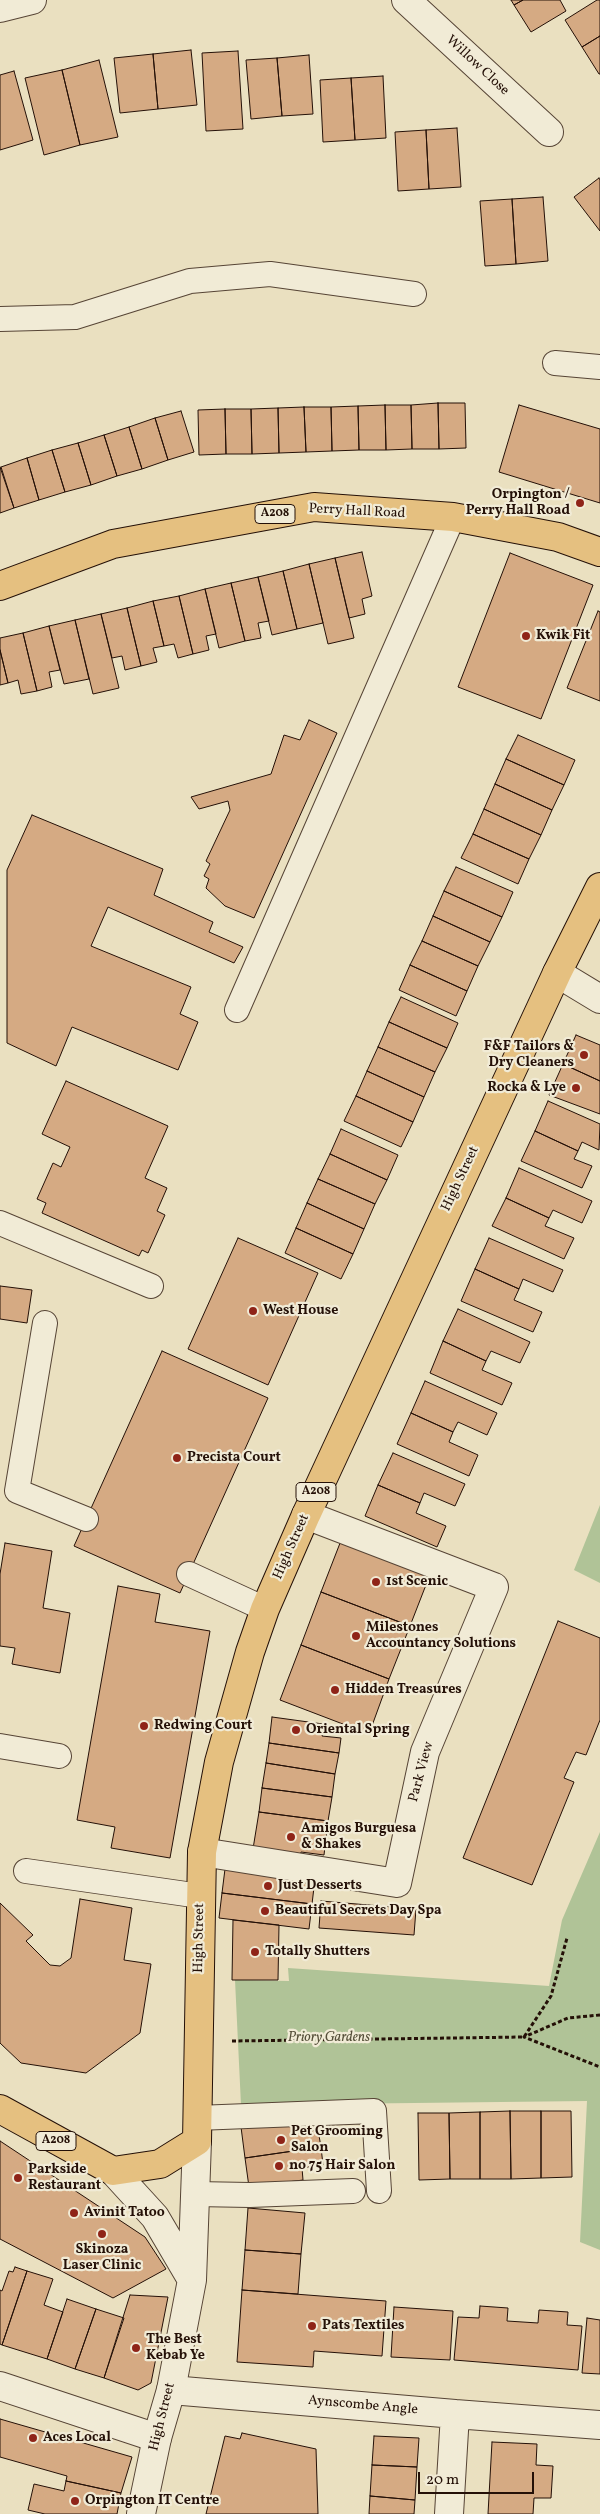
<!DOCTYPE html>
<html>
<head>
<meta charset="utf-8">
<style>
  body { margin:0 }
  #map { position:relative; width:600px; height:2514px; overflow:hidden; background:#eae0c0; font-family:Vollkorn,serif }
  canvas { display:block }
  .scale { position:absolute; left:418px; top:2472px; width:116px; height:22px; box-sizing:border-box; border:2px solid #241007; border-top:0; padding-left:6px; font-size:15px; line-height:18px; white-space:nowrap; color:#241007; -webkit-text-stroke:4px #f1ebd6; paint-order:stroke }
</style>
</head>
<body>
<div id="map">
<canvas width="600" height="2514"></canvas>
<div class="scale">20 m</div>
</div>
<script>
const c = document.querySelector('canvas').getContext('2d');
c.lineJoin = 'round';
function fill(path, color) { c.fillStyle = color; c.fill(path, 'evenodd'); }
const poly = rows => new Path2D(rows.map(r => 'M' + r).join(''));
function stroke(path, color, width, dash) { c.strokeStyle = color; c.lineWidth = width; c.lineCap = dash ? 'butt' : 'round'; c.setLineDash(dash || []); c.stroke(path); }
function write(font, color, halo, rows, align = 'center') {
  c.font = font + ' Vollkorn,serif'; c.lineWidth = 4.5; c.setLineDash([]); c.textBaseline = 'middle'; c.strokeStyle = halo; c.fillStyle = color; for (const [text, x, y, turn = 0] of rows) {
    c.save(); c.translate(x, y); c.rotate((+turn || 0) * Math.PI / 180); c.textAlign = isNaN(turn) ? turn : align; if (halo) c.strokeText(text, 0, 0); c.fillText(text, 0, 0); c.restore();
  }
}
fill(poly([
  [600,1505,600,1583,574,1570],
  [600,1832,600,2250,580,2242,587,2101,241,2105,235,1980,289,1981,288,1968,549,1986,562,1920]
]), '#b0c397');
const building = poly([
  [511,0,523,0,514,5,511,0],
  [523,0,560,0,566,11,531,32,514,5,523,0],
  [597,0,600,0,600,36,582,47,565,20,597,0],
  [600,36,600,74,599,74,582,47,600,36],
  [191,50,197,105,158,109,153,54,191,50],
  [238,51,243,129,206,131,202,53,238,51],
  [153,54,158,109,120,113,114,58,153,54],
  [309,55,313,114,282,116,277,58,309,55],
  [277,58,282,116,251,119,246,60,277,58],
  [99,60,118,137,80,145,62,70,99,60],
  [62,70,80,145,44,155,25,78,62,70],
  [14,71,33,140,0,150,0,75,14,71],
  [383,76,386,138,355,140,351,78,383,76],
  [351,78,355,140,323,142,320,80,351,78],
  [457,128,461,187,429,189,426,130,457,128],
  [426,130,429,189,398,191,395,132,426,130],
  [599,178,600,180,600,231,574,197,599,178],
  [543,197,548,261,516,264,512,199,543,197],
  [512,199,516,264,485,266,480,201,512,199],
  [438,403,439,449,412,449,411,405,438,403],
  [438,403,465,403,466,448,439,449,438,403],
  [385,405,386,450,359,450,358,406,385,405],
  [385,405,411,405,412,449,386,450,385,405],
  [519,405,600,429,600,503,499,472,519,405],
  [358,406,359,450,332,451,331,407,358,406],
  [304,407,306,452,279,453,278,408,304,407],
  [304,407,331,407,332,451,306,452,304,407],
  [278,408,279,453,252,454,251,409,278,408],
  [225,409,226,454,199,455,198,410,225,409],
  [225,409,251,409,252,454,226,454,225,409],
  [181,411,194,452,168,460,155,418,181,411],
  [155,418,168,460,142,469,129,427,155,418],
  [129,427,142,469,117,476,104,435,129,427],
  [104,435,117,476,91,485,78,443,104,435],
  [78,443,91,485,65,492,52,450,78,443],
  [52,450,65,492,39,500,27,458,52,450],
  [27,458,39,500,14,508,1,467,27,458],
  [0,467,14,508,0,513,0,467],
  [362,552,372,596,362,599,365,614,349,618,335,558,362,552],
  [510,553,593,585,541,719,458,687,510,553],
  [335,558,354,638,328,644,309,564,335,558],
  [309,564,323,623,297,629,283,571,309,564],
  [283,571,297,629,272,635,258,577,283,571],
  [258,577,269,621,258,623,261,638,245,641,231,583,258,577],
  [231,583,245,641,219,648,205,589,231,583],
  [205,589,216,634,206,636,209,650,193,654,179,596,205,589],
  [179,596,193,654,178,658,174,644,164,646,153,601,179,596],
  [153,601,164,646,153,648,157,662,141,666,127,608,153,601],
  [127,608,141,666,125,670,122,656,112,658,101,614,127,608],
  [598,611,600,612,600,701,567,688,598,611],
  [101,614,119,688,93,694,75,620,101,614],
  [75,620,89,679,64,684,49,626,75,620],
  [49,626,60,670,49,672,52,687,37,691,23,633,49,626],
  [23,633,37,691,21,694,18,680,8,683,0,650,0,638,23,633],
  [0,650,8,683,0,685,0,650],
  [309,720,337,733,254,918,225,906,206,888,209,879,204,876,210,864,206,861,230,810,228,801,199,809,191,797,271,774,284,735,300,740,309,720],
  [518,735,575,760,564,785,506,759,518,735],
  [506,759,564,785,552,810,495,784,506,759],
  [495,784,552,810,541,835,484,809,495,784],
  [484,809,541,835,529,859,473,834,484,809],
  [32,815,163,869,154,895,213,922,209,932,243,947,234,963,108,907,91,946,191,987,180,1014,198,1022,178,1070,72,1027,56,1066,7,1043,7,870,32,815],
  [473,834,529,859,518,884,461,858,473,834],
  [456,867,513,892,502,917,444,891,456,867],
  [444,891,502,917,490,942,433,916,444,891],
  [433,916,490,942,478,966,422,941,433,916],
  [422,941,478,966,467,991,410,965,422,941],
  [410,965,467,991,456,1016,399,990,410,965],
  [401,997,458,1023,447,1048,389,1022,401,997],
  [389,1022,447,1048,435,1072,378,1047,389,1022],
  [576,1035,600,1045,600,1081,563,1064,576,1035],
  [378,1047,435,1072,424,1097,367,1071,378,1047],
  [563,1064,600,1081,600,1114,549,1095,563,1064],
  [367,1071,424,1097,413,1122,356,1096,367,1071],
  [66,1081,168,1126,145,1178,167,1188,157,1211,165,1215,148,1253,142,1250,139,1256,42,1213,46,1203,37,1199,53,1163,61,1167,70,1147,42,1134,66,1081],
  [356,1096,413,1122,401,1147,344,1121,356,1096],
  [548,1101,600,1124,599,1150,582,1142,578,1151,535,1131,548,1101],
  [341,1129,398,1155,387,1180,330,1154,341,1129],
  [535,1131,578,1151,574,1159,592,1166,582,1188,521,1161,535,1131],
  [330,1154,387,1180,375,1204,318,1179,330,1154],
  [519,1168,592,1201,582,1223,553,1210,549,1218,506,1198,519,1168],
  [318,1179,375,1204,364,1229,307,1203,318,1179],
  [506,1198,549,1218,545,1226,574,1238,564,1259,492,1226,506,1198],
  [307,1203,364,1229,353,1254,296,1228,307,1203],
  [296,1228,353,1254,341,1279,285,1253,296,1228],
  [238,1238,318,1273,268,1385,188,1349,238,1238],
  [489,1238,563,1270,553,1292,523,1279,519,1289,475,1269,489,1238],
  [475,1269,519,1289,514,1300,542,1312,533,1332,461,1301,475,1269],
  [0,1286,32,1290,27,1323,0,1319,0,1286],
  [458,1309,530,1342,520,1363,491,1351,486,1361,443,1341,458,1309],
  [443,1341,486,1361,482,1370,512,1383,502,1405,430,1373,443,1341],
  [162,1351,268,1398,180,1593,74,1546,162,1351],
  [425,1381,497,1413,487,1435,458,1422,453,1432,411,1413,425,1381],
  [411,1413,453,1432,449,1442,478,1455,469,1476,397,1444,411,1413],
  [393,1453,465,1484,455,1506,424,1493,420,1503,378,1485,393,1453],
  [378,1485,420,1503,416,1513,446,1526,437,1547,365,1516,378,1485],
  [342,1538,431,1572,410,1626,321,1592,342,1538],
  [5,1543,52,1551,43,1608,70,1613,60,1673,12,1664,15,1648,0,1646,0,1574,5,1543],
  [118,1586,160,1594,155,1622,210,1631,170,1858,111,1848,115,1827,77,1820,118,1586],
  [321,1592,410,1626,389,1679,301,1645,321,1592],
  [558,1621,600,1638,600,1720,586,1755,576,1752,564,1778,574,1782,532,1885,463,1858,558,1621],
  [301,1645,389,1679,369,1734,280,1700,301,1645],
  [272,1717,323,1724,322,1736,341,1738,339,1753,269,1743,272,1717],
  [269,1743,339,1753,335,1774,266,1763,269,1743],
  [266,1763,335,1774,332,1797,262,1788,266,1763],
  [262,1788,332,1797,328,1821,259,1812,262,1788],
  [259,1812,328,1821,324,1855,301,1852,299,1862,252,1855,259,1812],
  [225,1869,315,1879,312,1904,222,1893,225,1869],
  [222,1893,312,1904,309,1929,219,1918,222,1893],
  [80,1899,132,1908,124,1960,151,1964,140,2033,86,2073,21,2063,0,2043,0,1903,33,1935,26,1941,50,1965,60,1966,71,1958,80,1899],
  [321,1901,416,1909,414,1935,319,1928,321,1901],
  [233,1920,279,1925,278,1980,232,1980,233,1920],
  [510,2111,511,2179,480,2179,480,2112,510,2111],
  [510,2111,541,2111,541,2178,511,2179,510,2111],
  [541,2111,571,2111,572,2177,541,2178,541,2111],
  [480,2112,480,2179,450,2179,449,2113,480,2112],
  [418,2113,449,2113,450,2179,419,2180,418,2113],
  [295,2119,297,2133,318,2130,321,2147,245,2158,241,2127,295,2119],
  [0,2141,145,2237,166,2269,113,2298,0,2239,0,2141],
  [321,2147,323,2165,302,2168,303,2180,249,2187,245,2158,321,2147],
  [248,2208,305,2213,301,2254,245,2250,248,2208],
  [245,2250,301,2254,298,2294,242,2290,245,2250],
  [15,2267,27,2271,2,2345,0,2344,0,2290,2,2291,9,2271,13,2272,15,2267],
  [27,2271,53,2279,44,2305,63,2312,47,2359,2,2345,27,2271],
  [242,2290,386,2301,382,2356,314,2351,313,2367,237,2362,242,2290],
  [130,2295,168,2297,151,2383,138,2390,104,2378,130,2295],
  [67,2299,96,2309,75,2369,47,2359,67,2299],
  [480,2306,508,2308,507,2321,538,2323,539,2310,568,2312,567,2325,582,2326,578,2370,454,2360,458,2317,479,2318,480,2306],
  [394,2307,453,2311,450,2360,391,2357,394,2307],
  [96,2309,124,2318,104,2378,75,2369,96,2309],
  [587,2318,600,2320,600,2374,582,2373,587,2318],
  [0,2419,132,2457,121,2493,66,2481,67,2476,0,2457,0,2419],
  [242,2433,316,2449,318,2514,206,2514,225,2436,240,2439,242,2433],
  [374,2436,419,2438,417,2467,372,2465,374,2436],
  [492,2442,537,2444,536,2465,553,2466,551,2498,534,2498,533,2514,488,2514,492,2442],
  [372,2465,417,2467,415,2500,370,2496,372,2465],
  [66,2481,121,2493,117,2514,45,2514,28,2510,34,2484,64,2491,66,2481],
  [370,2496,415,2500,414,2514,369,2514,370,2496]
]);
fill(building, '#d5aa83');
stroke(building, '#241007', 1);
const service = poly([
  [0,319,75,317,190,281,270,274,414,294],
  [555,363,600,367],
  [237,1010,453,517],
  [0,1223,151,1286],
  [45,1323,17,1491,86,1519],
  [189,1574,265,1609],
  [0,1746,59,1756],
  [26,1871,200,1896],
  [197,2118,374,2111,379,2191],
  [195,2194,250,2195,353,2191]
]);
const minor = poly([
  [406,0,549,132],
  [0,8,32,0],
  [557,973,600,999],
  [202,1852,397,1883,425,1752,494,1587,306,1515],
  [0,2386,157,2438],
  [171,2390,455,2414,449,2514],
  [455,2414,600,2425]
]);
const tertiary = poly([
  [113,2171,155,2217,192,2280],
  [141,2514,157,2438,171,2390,192,2280,197,2141]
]);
const primary = poly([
  [0,586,113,544,314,507,453,517,558,537,600,552],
  [0,2109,113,2171,160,2164,197,2141,202,1852,219,1762,250,1652,265,1609,306,1515,557,973,600,887]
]);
stroke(service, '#564435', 26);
stroke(minor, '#564435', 30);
stroke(tertiary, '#564435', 30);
stroke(primary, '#241007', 30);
stroke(poly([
  [600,2015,568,2018,524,2037,600,2067],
  [232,2041,524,2037,551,1996,567,1938]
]), '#241007', 3, [4, 2.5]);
stroke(service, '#f1ebd6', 24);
stroke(minor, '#f1ebd6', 28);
stroke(tertiary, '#f1ebd6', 28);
stroke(primary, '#e5c080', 28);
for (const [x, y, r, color] of [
  [580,503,5,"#8f2418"],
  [526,636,5,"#8f2418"],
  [584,1055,5,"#8f2418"],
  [576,1088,5,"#8f2418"],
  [253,1311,5,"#8f2418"],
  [177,1458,5,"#8f2418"],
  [376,1582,5,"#8f2418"],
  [356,1636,5,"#8f2418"],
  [335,1690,5,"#8f2418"],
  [144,1726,5,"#8f2418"],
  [296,1730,5,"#8f2418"],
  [291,1837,5,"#8f2418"],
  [268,1886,5,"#8f2418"],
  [265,1911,5,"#8f2418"],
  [255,1952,5,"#8f2418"],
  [281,2140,5,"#8f2418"],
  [279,2166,5,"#8f2418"],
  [18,2178,5,"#8f2418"],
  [74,2213,5,"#8f2418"],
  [102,2234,5,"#8f2418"],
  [312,2326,5,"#8f2418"],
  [136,2348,5,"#8f2418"],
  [33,2438,5,"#8f2418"],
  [75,2501,5,"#8f2418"]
]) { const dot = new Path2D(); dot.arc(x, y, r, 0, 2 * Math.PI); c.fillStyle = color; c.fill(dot); stroke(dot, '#f1ebd6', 2); }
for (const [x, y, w] of [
  [275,514,40],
  [316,1492,40],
  [56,2141,40]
]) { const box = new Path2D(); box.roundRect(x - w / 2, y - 9.5, w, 19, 4); c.fillStyle = '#f1ebd6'; c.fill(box); stroke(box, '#241007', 1); }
write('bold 12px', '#241007', null, [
  ["A208",275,514],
  ["A208",316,1492],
  ["A208",56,2141]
]);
write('14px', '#241007', '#f1ebd6', [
  ["Willow Close",477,66,43],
  ["Perry Hall Road",357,512,3],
  ["High Street",461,1179,-65],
  ["High Street",292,1547,-66],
  ["Park View",422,1772,-75],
  ["High Street",200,1938,-89],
  ["Aynscombe Angle",363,2406,5],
  ["High Street",163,2417,-76]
]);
write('bold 14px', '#241007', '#f1ebd6', [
  ["Orpington /",570,495,"right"],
  ["Perry Hall Road",570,511,"right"],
  ["Kwik Fit",536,636],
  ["F&F Tailors &",574,1047,"right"],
  ["Dry Cleaners",574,1063,"right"],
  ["Rocka & Lye",566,1088,"right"],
  ["West House",263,1311],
  ["Precista Court",187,1458],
  ["1st Scenic",386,1582],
  ["Milestones",366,1628],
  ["Accountancy Solutions",366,1644],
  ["Hidden Treasures",345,1690],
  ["Redwing Court",154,1726],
  ["Oriental Spring",306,1730],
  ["Amigos Burguesa",301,1829],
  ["& Shakes",301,1845],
  ["Just Desserts",278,1886],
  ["Beautiful Secrets Day Spa",275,1911],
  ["Totally Shutters",265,1952],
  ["Pet Grooming",291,2132],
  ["Salon",291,2148],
  ["no 75 Hair Salon",289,2166],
  ["Parkside",28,2170],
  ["Restaurant",28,2186],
  ["Avinit Tatoo",84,2213],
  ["Skinoza",102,2250,"center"],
  ["Laser Clinic",102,2266,"center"],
  ["Pats Textiles",322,2326],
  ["The Best",146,2340],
  ["Kebab Ye",146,2356],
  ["Aces Local",43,2438],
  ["Orpington IT Centre",85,2501]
], 'left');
write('italic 14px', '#554f39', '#f1ebd6', [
  ["Priory Gardens",329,2038]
]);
</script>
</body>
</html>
